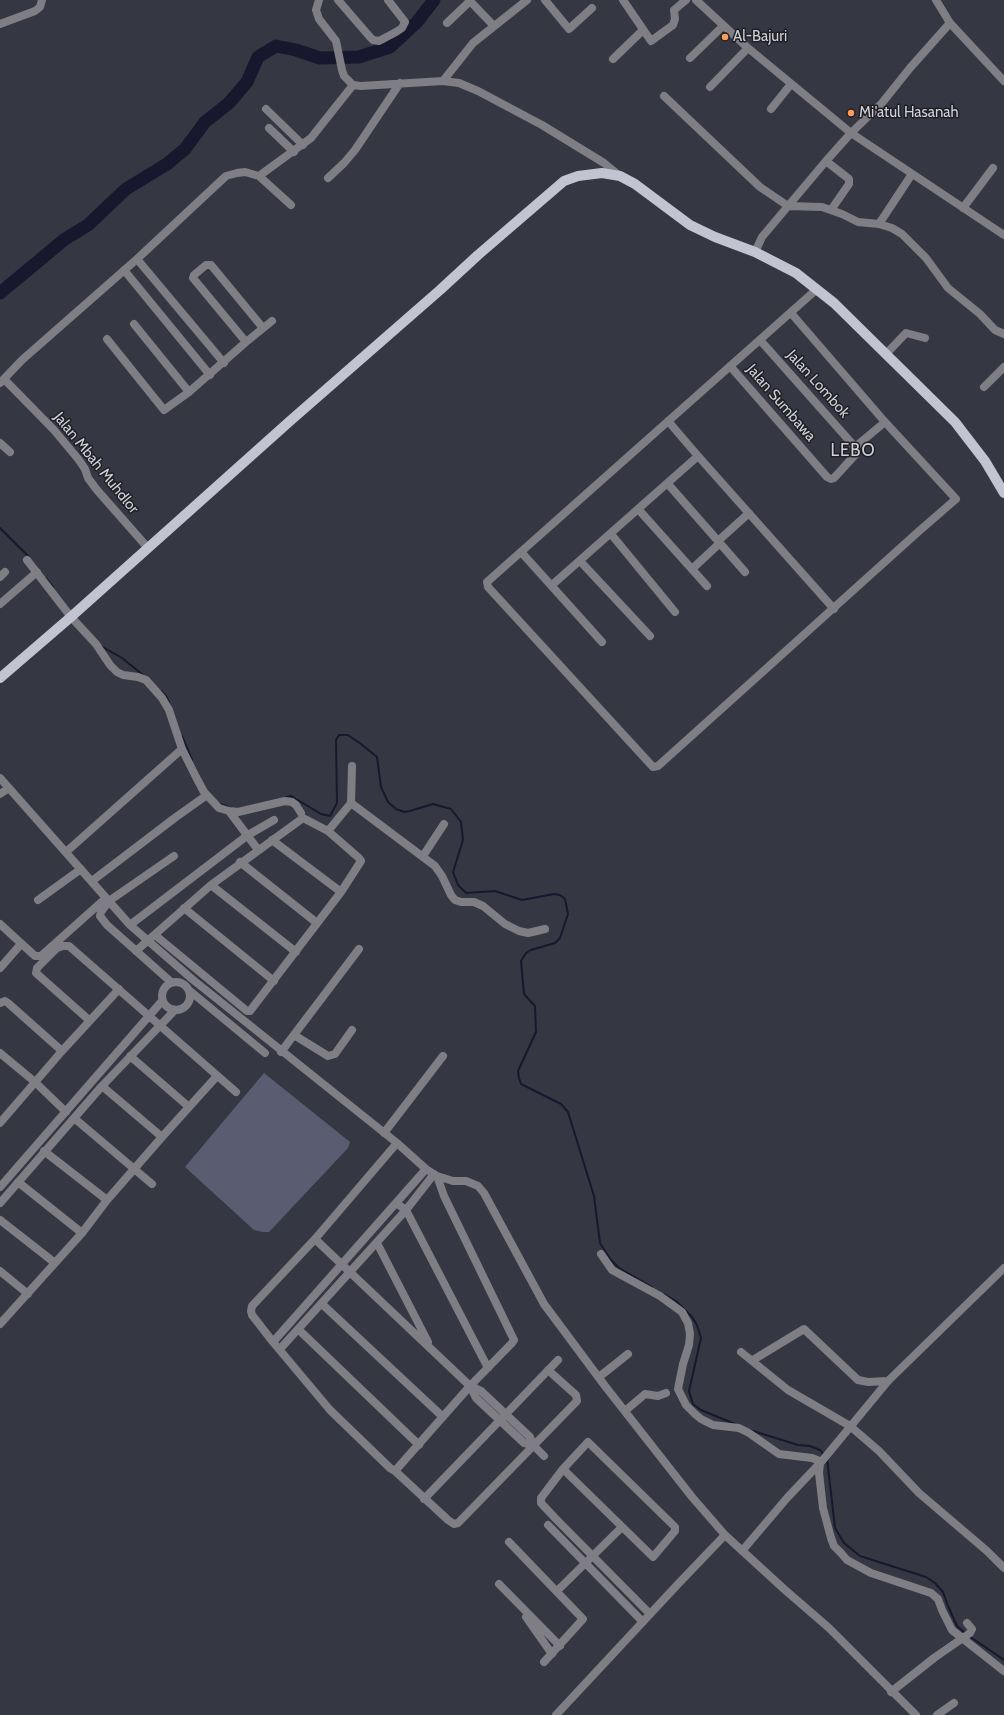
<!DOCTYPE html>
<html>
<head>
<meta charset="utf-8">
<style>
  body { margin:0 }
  canvas { display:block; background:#353742 }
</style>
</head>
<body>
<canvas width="1004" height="1715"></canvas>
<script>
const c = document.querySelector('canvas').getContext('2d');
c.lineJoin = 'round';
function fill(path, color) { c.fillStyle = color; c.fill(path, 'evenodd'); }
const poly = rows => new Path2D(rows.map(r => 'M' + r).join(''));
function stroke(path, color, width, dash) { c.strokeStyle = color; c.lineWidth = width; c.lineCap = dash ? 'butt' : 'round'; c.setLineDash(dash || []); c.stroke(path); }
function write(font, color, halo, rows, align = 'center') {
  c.font = font + ' Cabin,sans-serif'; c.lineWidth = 3; c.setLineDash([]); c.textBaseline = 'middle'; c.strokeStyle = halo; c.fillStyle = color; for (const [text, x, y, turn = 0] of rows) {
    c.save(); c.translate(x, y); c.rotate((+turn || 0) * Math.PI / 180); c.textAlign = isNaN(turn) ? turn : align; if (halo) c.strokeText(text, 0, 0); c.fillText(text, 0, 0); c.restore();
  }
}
fill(poly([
  [264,1073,350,1142,348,1148,269,1232,263,1232,254,1230,185,1167]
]), '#5a5c71');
stroke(poly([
  [0,528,29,557],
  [46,578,53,587],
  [101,646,122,658,143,675],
  [161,691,166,696,169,702],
  [182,736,192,760],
  [286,797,291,796,321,814,330,816,337,803,336,740,339,735,348,735,361,744,377,757,381,787,388,802,396,809,404,812,410,811,433,804,451,809,461,822,463,840,453,872,458,885,466,893,495,891,522,900,554,894,560,895,565,899,568,914,560,938,555,943,531,950,526,953,521,961,524,994,535,1006,536,1032,518,1071,519,1078,521,1084,561,1104,568,1112,594,1196,600,1243,610,1259,619,1268,652,1287],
  [218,803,231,808],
  [664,1294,676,1301,692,1317,697,1325,701,1338,689,1391,693,1404,701,1410,735,1424],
  [750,1430,798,1445,810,1446,820,1450,824,1455],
  [827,1458,835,1528,844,1543,860,1556,926,1577,935,1583,943,1592,948,1606,957,1626,966,1634],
  [969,1636,1004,1660]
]), '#17182e', 2);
stroke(poly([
  [0,293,65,239,88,225,126,189,167,164,185,149,205,122,229,103,247,82,258,57,276,46,296,50,320,58,359,57,390,47,417,22,434,0]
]), '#17182e', 13);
stroke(poly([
  [319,0,316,10,319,19,336,41,342,70,344,76,353,85,361,86,443,81,459,83,478,91,542,125,604,163,620,176],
  [338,0,370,37,373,40,379,41,396,32,402,28,405,22,388,0],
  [469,0,494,26],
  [545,0,569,29,592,8],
  [623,0,651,41,673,25,675,19,674,10,686,0],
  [696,0,748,48,851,133,1004,235],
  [447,23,470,1],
  [950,23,1004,81],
  [0,24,35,11,40,7,42,0],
  [690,58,723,26],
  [613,59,642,31],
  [443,81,473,43,527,0],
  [710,87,748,48],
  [664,96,760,187,788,206,822,207,842,214,858,222,879,224,892,228,902,234,926,258,948,288,980,314,995,330,1004,334],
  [266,109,303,145],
  [771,109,791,84],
  [269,128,294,152],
  [826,161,849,179,849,184,831,210],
  [259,176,291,205],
  [328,178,344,163,355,150,400,83],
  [963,208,993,168],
  [879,224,912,174],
  [755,252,762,237,826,161,851,133,882,103,910,68,950,23,936,0],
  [137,259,224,363],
  [124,270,210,375],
  [791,313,885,422,956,499,918,532,658,766,653,767,488,587,487,582,817,289],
  [134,324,189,392],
  [107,339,164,410,189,392,246,342,272,321],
  [246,342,193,278,194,275,206,265,211,265,263,328],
  [886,354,906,333,925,338],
  [730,366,827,477,831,479,834,478,855,455,857,452,855,447,760,340],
  [4,379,54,430,79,460,85,469,88,478,97,490,148,548],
  [0,383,22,360,137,259,226,176,237,173,245,172,259,176,311,138,353,85],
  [984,387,1004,367],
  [668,421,698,456,834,609],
  [0,443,10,452],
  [855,447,885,422],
  [668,484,718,541,749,513],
  [639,510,707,586],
  [611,534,675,612],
  [718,541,745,572],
  [522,553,602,642],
  [27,560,71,617,96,644,110,665,117,672,123,675,138,677,146,680,162,698,169,710,182,749,196,777,204,792,219,808,229,811,238,812,285,801,292,802,296,805,301,813],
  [580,561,650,636],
  [692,569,720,543],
  [0,577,5,572],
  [552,585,698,456],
  [0,604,37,572],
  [0,778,130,925,192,979,397,1143,426,1169,437,1176,453,1181,466,1181,478,1186,484,1193,544,1304,605,1386,692,1497,725,1535,784,1589,829,1628,916,1715],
  [0,794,9,788],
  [351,803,352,766],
  [229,811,256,847],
  [328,831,351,803,435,866,442,876,451,895,455,900,461,902,474,902,483,906,505,924,519,931,528,933,545,929],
  [272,840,341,892],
  [66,852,182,749],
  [423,856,444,824],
  [240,862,317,923],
  [92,881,176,817,207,795],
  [211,885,296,952],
  [38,900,81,869],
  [184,908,274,981],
  [0,924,35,956,41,956,106,898],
  [130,925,248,835,274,820],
  [136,951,211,885,303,818,328,831,359,858,361,861,341,892,250,1011,247,1011,155,935],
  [0,968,21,944],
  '162 996a14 14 0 1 1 28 0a14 14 0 1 1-28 0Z',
  [171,982,107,925,100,916,101,912,109,901,174,856],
  [190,991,265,1053],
  [0,1003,5,1001,8,1003,62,1051],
  [89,1020,36,973,37,968,57,948,63,946,69,946,236,1092],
  [294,1035,328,1056,335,1054,352,1030],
  [281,1052,359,949],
  [0,1053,35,1082,66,1112],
  [130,1056,189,1107],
  [102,1086,162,1137],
  [74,1118,152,1184],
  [0,1123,62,1051,119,989],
  [384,1133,443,1056],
  [397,1143,315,1239,252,1306,251,1311,252,1315,273,1342,330,1410,390,1468,395,1471,470,1386,512,1343,514,1340,444,1196,437,1176],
  [44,1151,107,1200],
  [18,1182,82,1233],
  [0,1187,162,1001],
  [0,1203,102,1086,175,1010],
  [396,1203,406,1210,488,1368],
  [0,1220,55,1263],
  [315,1239,470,1386,481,1391,530,1437,533,1445,544,1456],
  [377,1243,428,1342],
  [601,1254,612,1270,660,1296,682,1312,688,1323,690,1334,689,1345,683,1364,678,1389,686,1405,695,1414,701,1419,713,1425,739,1428,749,1433,779,1454,812,1458,817,1460,820,1463,819,1473,823,1508,831,1538,834,1546,841,1553,847,1560,871,1573,931,1593,938,1599,942,1610,952,1630,1004,1671],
  [0,1271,28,1294],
  [322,1304,443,1417],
  [0,1324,82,1233,107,1200,162,1137,217,1076],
  [298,1329,419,1445],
  [273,1342,426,1169],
  [280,1349,406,1210,434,1174],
  [741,1352,788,1390,850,1426,879,1451,919,1493,987,1551,1004,1568],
  [753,1360,804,1329,858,1380,868,1382,888,1381],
  [599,1377,628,1354],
  [470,1386,476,1398,524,1443,533,1445],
  [625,1411,645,1394,658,1396,666,1393],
  [563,1469,653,1557,675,1531,675,1527,588,1442,563,1469,541,1498,541,1503,555,1518,650,1614],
  [395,1471,448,1520,454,1524,458,1523,577,1401,576,1395,548,1370],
  [424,1499,558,1360],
  [548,1525,643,1622],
  [509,1542,583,1619,544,1662],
  [742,1551,787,1498,822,1461,888,1381,1004,1268],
  [499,1584,560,1646],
  [557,1591,622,1527],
  [526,1617,552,1654],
  [891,1692,934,1658,970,1633,972,1629,967,1623],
  [556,1715,679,1583,725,1535],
  [937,1715,954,1703]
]), '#7e7e84', 8);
stroke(poly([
  [0,678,72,616,290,421,440,290,478,255,564,181,578,176,602,173,620,176,635,184,690,225,715,237,755,252,796,273,834,303,955,422,985,461,1004,493]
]), '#c3c4d1', 10);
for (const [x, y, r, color] of [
  [725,37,4,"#fe9b59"],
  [851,113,4,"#fe9b59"]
]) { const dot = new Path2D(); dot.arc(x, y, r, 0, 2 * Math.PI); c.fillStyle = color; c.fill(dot); stroke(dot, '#1e1e24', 1.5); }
write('15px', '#d0d0d8', '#1e1e24', [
  ["Al-Bajuri",733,37],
  ["Mi'atul Hasanah",859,113]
], 'left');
write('15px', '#d0d0d8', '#1e1e24', [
  ["Jalan Lombok",818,384,48],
  ["Jalan Sumbawa",781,403,49],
  ["Jalan Mbah Muhdlor",96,463,51]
]);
c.letterSpacing = '1px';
write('17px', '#d0d0d8', '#1e1e24', [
  ["LEBO",853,451]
]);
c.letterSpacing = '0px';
</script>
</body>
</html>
